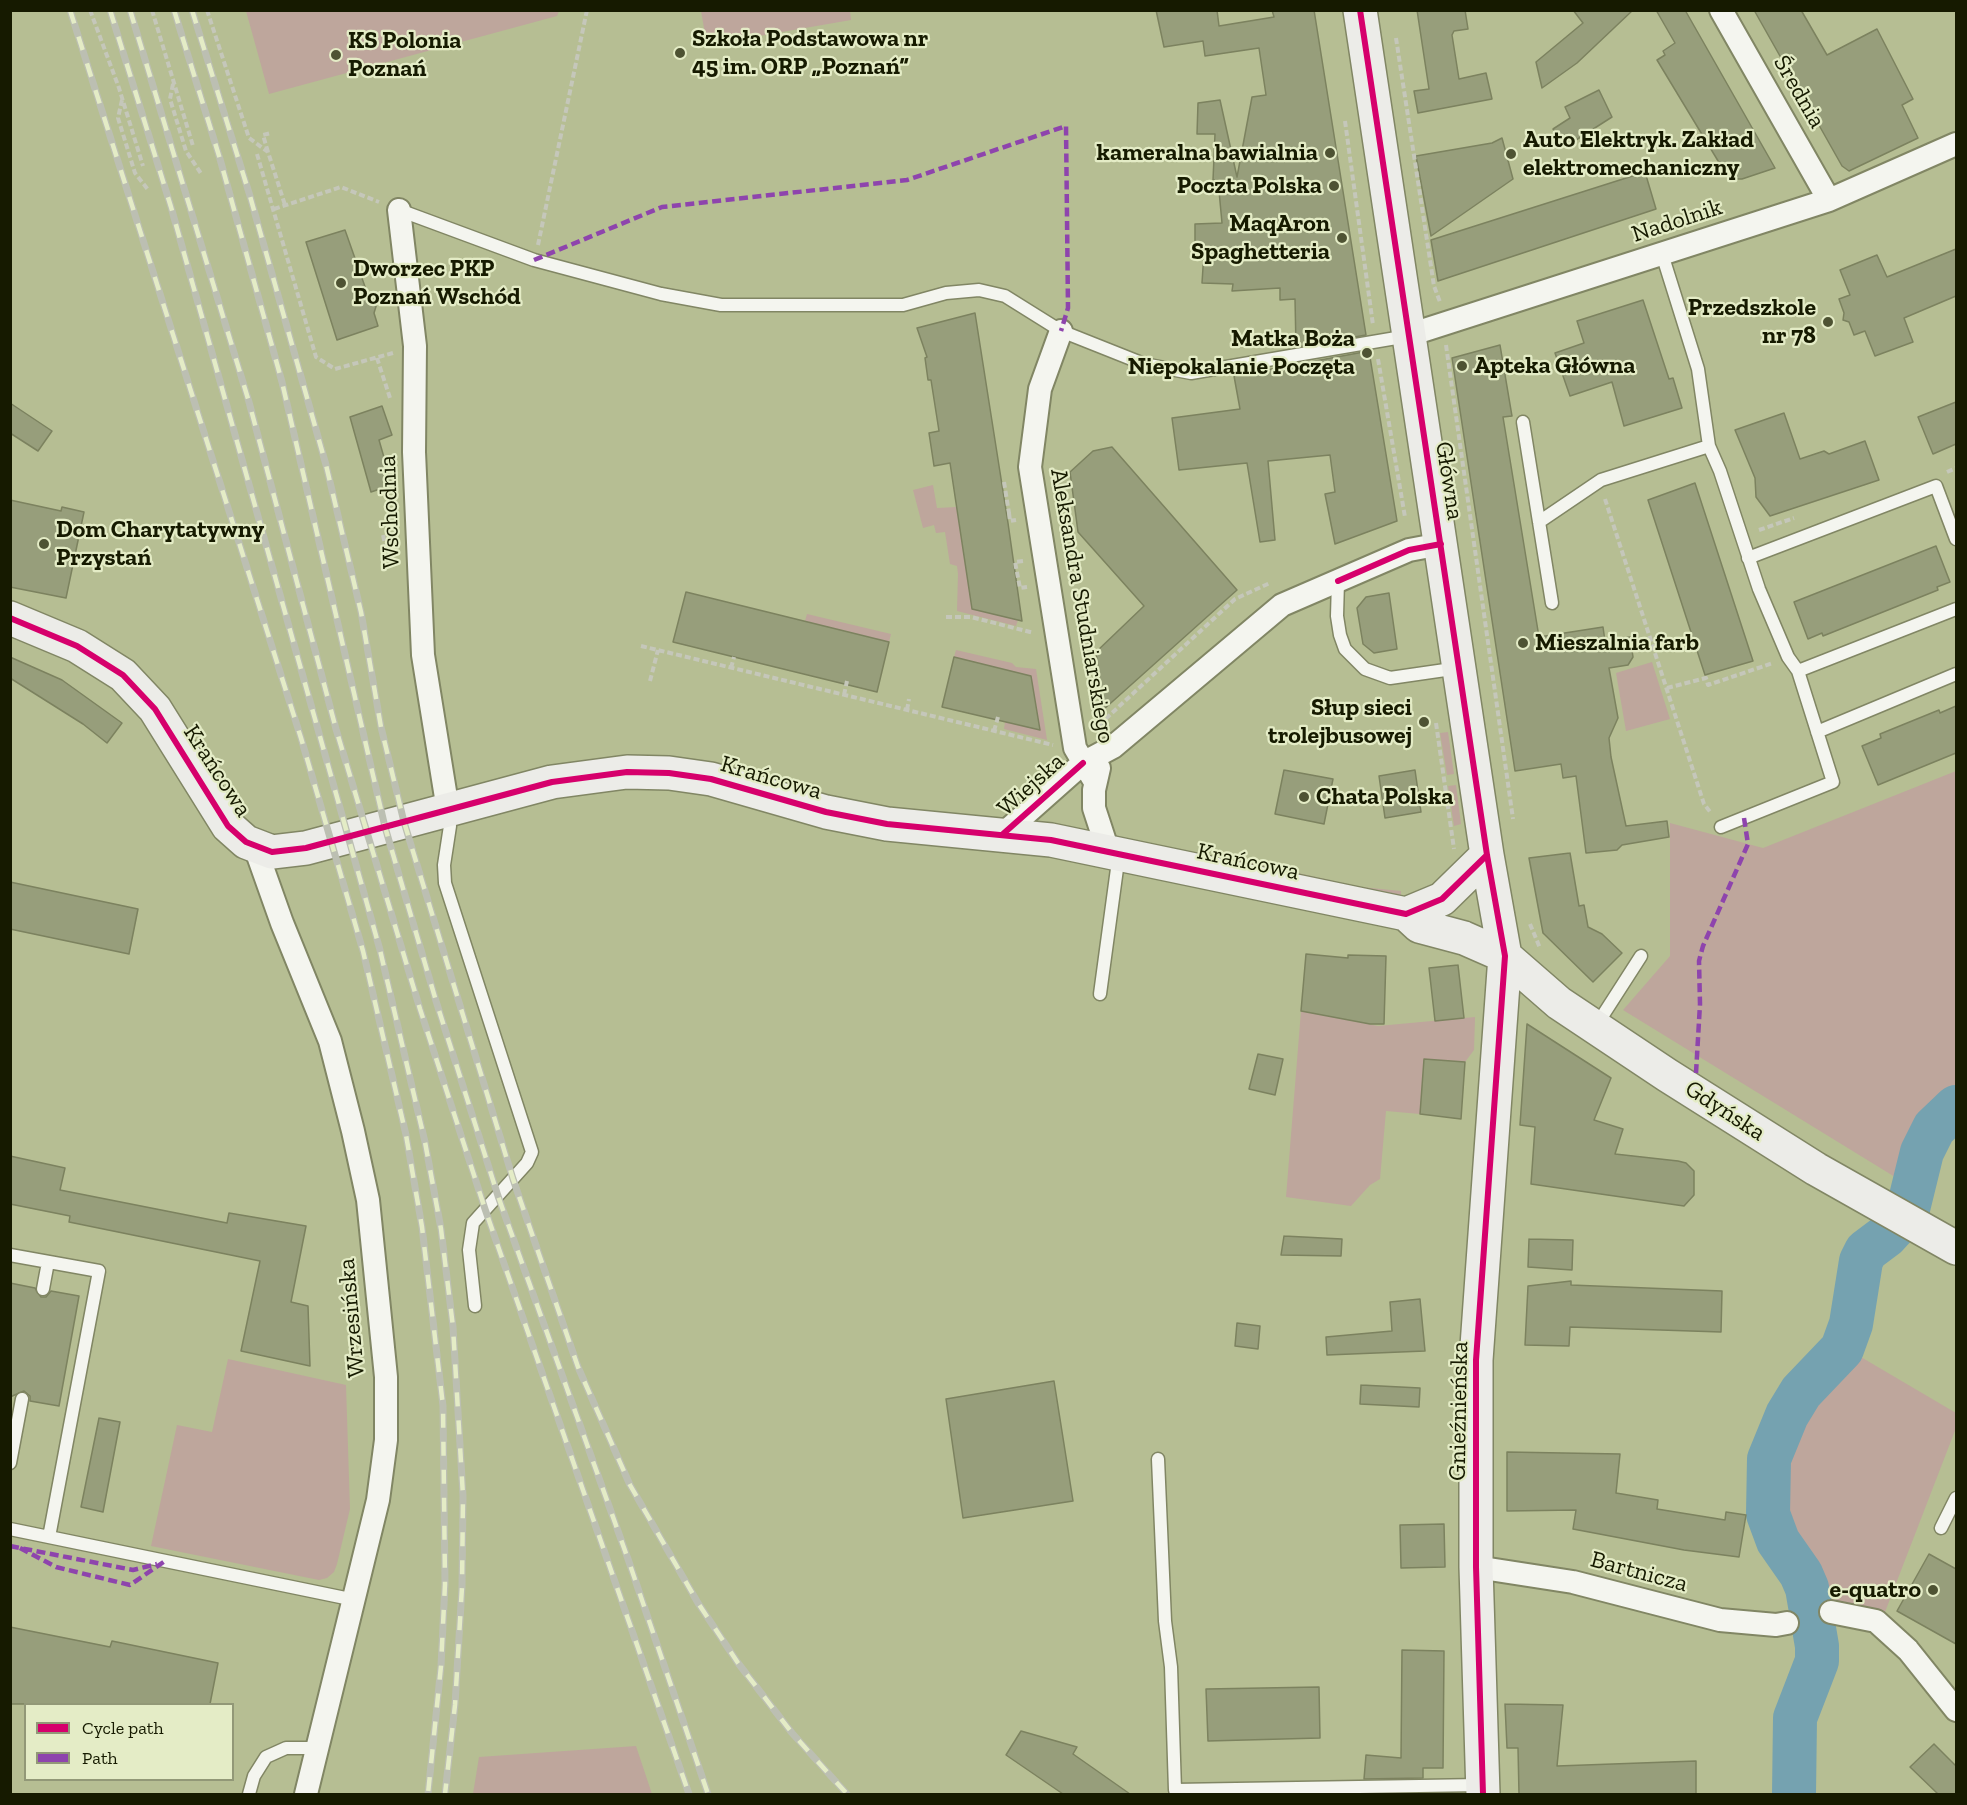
<!DOCTYPE html>
<html>
<head>
<meta charset="utf-8">
<style>
  body { margin:0 }
  #map { position:relative; width:1967px; height:1805px; overflow:hidden; background:#b6be93; font-family:"Zilla Slab",serif }
  canvas { display:block }
  .frame { position:absolute; inset:0; border:12px solid #161a00; pointer-events:none }
  .legend { position:absolute; left:24px; top:1703px; width:210px; height:78px; box-sizing:border-box; background:#e4ecc6; border:2px solid #929877; margin:0; padding:8px 10px; list-style:none; font-size:18px; color:#161a00 }
  .legend li { display:flex; align-items:center; gap:12px; height:30px }
  .legend b { width:30px; border:2px solid #929877 }
</style>
</head>
<body>
<div id="map">
<canvas width="1967" height="1805"></canvas>
<div class="frame"></div>
<ul class="legend">
<li><b style="height:8px;background:#d6006c"></b>Cycle path</li>
<li><b style="height:8px;background:#8e44ad"></b>Path</li>
</ul>
</div>
<script>
const c = document.querySelector('canvas').getContext('2d');
c.lineJoin = 'round';
function fill(path, color) { c.fillStyle = color; c.fill(path, 'evenodd'); }
const poly = rows => new Path2D(rows.map(r => 'M' + r).join(''));
function stroke(path, color, width, dash) { c.strokeStyle = color; c.lineWidth = width; c.lineCap = dash ? 'butt' : 'round'; c.setLineDash(dash || []); c.stroke(path); }
function write(font, color, halo, rows, align = 'center') {
  c.font = font + ' "Zilla Slab",serif'; c.lineWidth = 4.5; c.setLineDash([]); c.textBaseline = 'middle'; c.strokeStyle = halo; c.fillStyle = color; for (const [text, x, y, turn = 0] of rows) {
    c.save(); c.translate(x, y); c.rotate((+turn || 0) * Math.PI / 180); c.textAlign = isNaN(turn) ? turn : align; if (halo) c.strokeText(text, 0, 0); c.fillText(text, 0, 0); c.restore();
  }
}
fill(poly([
  [246,11,246,10,559,11,557,16,269,94],
  [701,11,850,11,851,20,707,45],
  [933,485,937,508,956,507,957,509,963,550,978,610,1013,619,1019,617,1016,626,957,611,958,574,957,566,950,564,945,532,936,533,934,525,923,528,913,490],
  [807,614,891,634,889,642,805,621],
  [956,650,1012,663,1016,667,1036,669,1047,740,1004,729,1005,722,1031,728,1038,721,1031,676,954,657],
  [1652,662,1670,719,1626,731,1616,673],
  [1448,732,1454,774,1447,775,1440,733],
  [1956,771,1956,1128,1895,1177,1623,1010,1670,956,1670,823,1763,848],
  [1456,785,1461,824,1454,826,1448,786],
  [1225,857,1361,887,1401,891,1401,895,1391,895,1230,862],
  [1301,1011,1378,1026,1475,1017,1474,1050,1465,1062,1424,1059,1420,1114,1386,1111,1380,1179,1370,1185,1351,1206,1286,1197],
  [1849,1350,1956,1413,1956,1428,1885,1612,1817,1596,1802,1561,1784,1537,1780,1509,1795,1425,1813,1393],
  [228,1359,346,1385,350,1509,337,1564,334,1572,327,1578,319,1580,151,1546,177,1425,212,1432],
  [636,1746,652,1794,473,1794,479,1757]
]), '#bea69c');
stroke(poly([
  [1794,1794,1795,1718,1817,1661,1817,1646,1807,1588,1801,1574,1778,1541,1768,1514,1769,1459,1787,1415,1801,1392,1842,1349,1851,1324,1861,1261,1866,1251,1886,1236,1907,1213,1922,1152,1934,1128,1956,1107]
]), '#75a2b0', 44);
const building = poly([
  [1156,10,1217,10,1219,26,1274,17,1272,10,1314,10,1366,335,1296,347,1295,299,1280,300,1280,288,1232,291,1233,284,1202,283,1204,252,1195,251,1195,224,1222,223,1218,180,1213,180,1215,134,1197,134,1198,103,1220,100,1237,177,1252,97,1266,95,1259,48,1205,56,1203,41,1164,47,1156,10],
  [1417,10,1465,10,1468,29,1454,31,1452,35,1459,79,1486,73,1492,99,1418,113,1414,91,1429,89,1417,10],
  [1573,10,1633,10,1577,63,1542,88,1536,62,1583,23,1573,10],
  [1656,10,1685,10,1775,168,1742,179,1729,179,1657,60,1665,55,1663,51,1675,43,1656,10],
  [1754,10,1801,10,1827,55,1877,29,1913,99,1902,105,1918,138,1849,171,1842,166,1754,10],
  [1599,90,1612,117,1565,147,1553,129,1570,118,1565,107,1599,90],
  [1502,138,1513,179,1431,236,1416,156,1492,143,1502,138],
  [1645,172,1656,209,1438,281,1431,240,1645,172],
  [345,230,369,298,378,300,374,313,378,326,337,340,306,242,345,230],
  [1956,249,1956,296,1904,318,1913,342,1875,356,1865,331,1854,335,1849,322,1843,320,1844,313,1839,299,1850,295,1840,270,1877,255,1887,277,1956,249],
  [1643,300,1669,379,1673,378,1682,408,1624,426,1612,382,1570,396,1555,353,1584,343,1577,321,1643,300],
  [975,313,1008,523,1022,621,972,609,950,463,934,466,929,433,939,431,931,380,928,380,925,358,927,357,917,328,975,313],
  [1500,345,1512,416,1503,417,1539,637,1603,627,1605,641,1630,637,1633,657,1628,665,1609,668,1618,718,1609,738,1611,757,1626,826,1667,821,1669,837,1622,845,1617,850,1586,853,1576,776,1563,778,1561,764,1515,771,1452,358,1500,345],
  [1369,351,1397,521,1335,544,1325,494,1335,492,1330,455,1268,461,1275,540,1260,542,1247,463,1179,470,1172,418,1240,409,1234,376,1369,351],
  [1956,402,1956,444,1933,454,1918,417,1956,402],
  [10,403,52,431,38,451,10,433,10,403],
  [382,406,392,435,379,440,392,485,371,492,350,417,382,406],
  [1784,413,1800,459,1824,451,1829,454,1865,441,1879,480,1770,516,1756,497,1755,478,1735,430,1784,413],
  [1112,447,1237,590,1103,710,1096,652,1144,606,1078,532,1070,472,1093,451,1112,447],
  [1695,483,1753,661,1705,675,1648,500,1695,483],
  [10,500,61,511,62,507,84,512,66,598,10,587,10,500],
  [1936,546,1950,582,1937,587,1938,590,1823,636,1822,633,1808,639,1794,602,1936,546],
  [686,592,889,642,877,692,673,642,686,592],
  [1389,593,1397,649,1374,653,1363,644,1357,608,1366,597,1389,593],
  [10,657,62,680,122,723,107,743,83,724,10,678,10,657],
  [954,657,1031,676,1040,730,942,707,954,657],
  [1956,706,1956,753,1878,785,1862,746,1881,738,1880,734,1939,710,1940,713,1956,706],
  [1284,770,1333,779,1324,824,1275,814,1284,770],
  [1415,770,1421,812,1385,818,1379,776,1415,770],
  [1570,853,1579,906,1584,905,1588,927,1602,934,1622,953,1593,982,1543,933,1529,858,1570,853],
  [10,882,138,909,129,954,10,929,10,882],
  [1306,954,1348,958,1348,955,1386,956,1384,1024,1370,1024,1301,1011,1306,954],
  [1458,965,1464,1018,1435,1021,1429,968,1458,965],
  [1527,1024,1611,1078,1594,1120,1623,1129,1615,1154,1678,1161,1686,1163,1694,1171,1694,1195,1684,1206,1531,1184,1535,1127,1520,1125,1527,1024],
  [1258,1054,1283,1059,1275,1095,1249,1089,1258,1054],
  [1424,1059,1465,1062,1461,1119,1420,1114,1424,1059],
  [10,1156,65,1168,60,1190,227,1223,229,1213,306,1226,291,1302,308,1306,310,1366,241,1351,260,1261,69,1222,70,1216,10,1204,10,1156],
  [1284,1236,1342,1239,1341,1256,1281,1255,1284,1236],
  [1529,1239,1573,1240,1572,1270,1528,1267,1529,1239],
  [1571,1281,1571,1285,1722,1291,1721,1332,1570,1327,1569,1346,1525,1345,1528,1286,1571,1281],
  [10,1283,35,1288,41,1297,46,1297,51,1291,79,1296,59,1406,30,1401,30,1396,24,1391,10,1397,10,1283],
  [1420,1299,1425,1351,1327,1355,1326,1337,1392,1331,1390,1302,1420,1299],
  [1237,1323,1260,1326,1258,1349,1235,1346,1237,1323],
  [1054,1381,1073,1501,963,1518,946,1399,1054,1381],
  [1361,1385,1420,1388,1419,1407,1360,1404,1361,1385],
  [99,1418,120,1422,103,1512,81,1507,99,1418],
  [1507,1452,1620,1454,1616,1493,1658,1500,1657,1509,1725,1520,1726,1512,1746,1515,1739,1557,1684,1550,1573,1529,1576,1510,1507,1511,1507,1452],
  [1444,1524,1445,1567,1401,1568,1400,1525,1444,1524],
  [1929,1554,1956,1569,1956,1644,1897,1611,1929,1554],
  [10,1627,110,1647,112,1641,218,1663,210,1704,10,1704,10,1627],
  [1402,1650,1444,1651,1443,1768,1423,1768,1423,1778,1364,1779,1366,1755,1401,1758,1402,1650],
  [1319,1687,1320,1738,1208,1741,1206,1689,1319,1687],
  [1505,1704,1563,1705,1557,1766,1696,1761,1696,1794,1519,1794,1518,1748,1507,1748,1505,1704],
  [1021,1731,1077,1747,1073,1754,1130,1794,1063,1794,1006,1755,1021,1731],
  [1934,1744,1956,1766,1956,1794,1938,1794,1910,1767,1934,1744]
]);
fill(building, '#979e7b');
stroke(building, '#7c825f', 1.5);
const lane = poly([
  [399,210,534,260,661,294,721,305,903,305,946,293,979,290,1005,296,1061,331,1144,364,1191,373,1408,336],
  [1662,254,1698,369,1709,446,1720,471,1759,589,1788,657,1798,671,1833,782,1721,827],
  [1523,422,1552,603],
  [1539,522,1601,480,1709,446],
  [1748,558,1936,486,1956,539],
  [1338,581,1337,616,1340,635,1345,649,1365,669,1390,678,1459,668],
  [1798,671,1956,609],
  [1817,732,1956,674],
  [448,811,450,826,444,865,445,883,532,1152,527,1163,473,1223,469,1250,475,1306],
  [1100,994,1119,854],
  [1596,1026,1641,956],
  [10,1255,99,1271,49,1537],
  [43,1289,48,1262],
  [1158,1459,1165,1621,1171,1667,1175,1790,1481,1785],
  [10,1463,22,1399],
  [1941,1528,1956,1498],
  [10,1529,355,1600],
  [249,1794,254,1776,266,1757,286,1748,317,1748]
]);
const street = poly([
  [1721,10,1829,200],
  [399,210,415,346,414,452,423,655,448,810],
  [1061,331,1040,389,1030,467,1075,748,1095,782],
  [1409,335,1829,200,1956,144],
  [1099,768,1094,790,1094,808,1108,851],
  [1003,834,1083,763,1113,747,1282,605,1409,550,1441,544],
  [255,847,282,923,330,1041,353,1131,368,1200,386,1377,386,1440,378,1500,306,1794],
  [1476,1567,1573,1582,1720,1620,1776,1625,1787,1623],
  [1831,1612,1876,1621,1908,1650,1956,1710]
]);
const secondary = poly([
  [1360,10,1487,855,1505,956,1476,1360,1476,1567,1483,1794],
  [10,618,77,646,123,675,155,709,228,826,246,842,272,852,306,848,552,782,627,772,669,773,711,779,826,812,887,824,1051,840,1406,914,1442,899,1487,855],
  [1406,914,1419,926,1464,938,1505,956,1559,1003,1667,1075,1816,1169,1956,1248]
]);
stroke(lane, '#818664', 15);
stroke(street, '#818664', 26);
stroke(secondary, '#818664', 36);
stroke(poly([
  [90,10,119,88,143,166],
  [152,10,193,146],
  [207,10,249,138,268,152,285,205],
  [1396,38,1434,286,1440,302],
  [173,84,170,99,186,151,202,175],
  [122,100,118,118,135,173,149,191],
  [1345,121,1373,325],
  [268,152,263,135,271,133],
  [257,154,316,357,335,369,393,353],
  [274,209,341,187,379,202],
  [538,245,587,10],
  [1446,345,1513,819],
  [377,358,390,398],
  [1378,359,1405,517],
  [1947,472,1956,468],
  [1004,482,1009,513,1006,513],
  [1605,499,1704,804,1711,813],
  [1009,513,1010,521,1016,520],
  [1759,530,1794,518],
  [383,535,385,544,395,542],
  [1023,561,1015,562,1020,588,1027,587],
  [946,617,971,617,1034,633],
  [641,646,1053,745],
  [731,668,734,657],
  [650,681,658,650],
  [1667,688,1706,678,1708,685,1773,663],
  [844,695,847,681],
  [907,710,909,699],
  [1436,723,1454,849],
  [1099,725,1235,599,1270,583],
  [994,731,998,717],
  [1530,924,1540,948]
]), '#c5c7ba', 4, [6, 3]);
stroke(lane, '#f4f5ef', 12);
stroke(street, '#f4f5ef', 22);
stroke(secondary, '#ecece8', 33);
const rail = poly([
  [70,10,301,738,363,951,406,1135,422,1227,443,1406,445,1584,441,1666,428,1794],
  [110,10,171,207,380,950,425,1142,441,1229,453,1327,463,1496,462,1587,455,1705,445,1794],
  [130,10,249,402,336,729,420,1009,485,1209,689,1794],
  [174,10,220,159,282,382,385,827,436,1001,498,1196,628,1559,708,1794],
  [192,10,250,196,326,465,361,612,381,727,404,822,513,1179,578,1367,630,1485,698,1603,738,1663,792,1733,847,1794]
]);
stroke(rail, '#bcbfb2', 7);
stroke(rail, '#e4ecc6', 4.5, [14]);
stroke(poly([
  [534,260,662,207,907,180,1066,126,1068,308,1061,331],
  [1696,1073,1700,1004,1699,961,1703,946,1748,844,1744,818],
  [10,1546,133,1570,157,1564],
  [20,1548,56,1567,130,1585,165,1561]
]), '#8e44ad', 4.5, [9, 4.5]);
stroke(poly([
  [1360,10,1487,855,1505,956,1476,1360,1476,1567,1483,1794],
  [1338,581,1409,550,1441,544],
  [10,618,77,646,123,675,155,709,228,826,246,842,272,852,306,848,552,782,627,772,669,773,711,779,826,812,887,824,1051,840,1406,914,1442,899,1487,855],
  [1003,834,1083,763]
]), '#d6006c', 6);
for (const [x, y, r, color] of [
  [680,53,6,"#4e5333"],
  [336,55,6,"#4e5333"],
  [1330,153,6,"#4e5333"],
  [1511,154,6,"#4e5333"],
  [1334,186,6,"#4e5333"],
  [1342,238,6,"#4e5333"],
  [341,283,6,"#4e5333"],
  [1828,322,6,"#4e5333"],
  [1367,353,6,"#4e5333"],
  [1462,366,6,"#4e5333"],
  [44,544,6,"#4e5333"],
  [1523,643,6,"#4e5333"],
  [1424,722,6,"#4e5333"],
  [1304,797,6,"#4e5333"],
  [1933,1590,6,"#4e5333"]
]) { const dot = new Path2D(); dot.arc(x, y, r, 0, 2 * Math.PI); c.fillStyle = color; c.fill(dot); stroke(dot, '#e4ecc6', 2); }
write('bold 24px', '#161a00', '#e4ecc6', [
  ["Szkoła Podstawowa nr",692,39],
  ["45 im. ORP „Poznań”",692,67],
  ["KS Polonia",348,41],
  ["Poznań",348,69],
  ["Auto Elektryk. Zakład",1523,140],
  ["elektromechaniczny",1523,168],
  ["kameralna bawialnia",1318,153,"right"],
  ["Poczta Polska",1322,186,"right"],
  ["MaqAron",1330,224,"right"],
  ["Spaghetteria",1330,252,"right"],
  ["Dworzec PKP",353,269],
  ["Poznań Wschód",353,297],
  ["Przedszkole",1816,308,"right"],
  ["nr 78",1816,336,"right"],
  ["Matka Boża",1355,339,"right"],
  ["Niepokalanie Poczęta",1355,367,"right"],
  ["Apteka Główna",1474,366],
  ["Dom Charytatywny",56,530],
  ["Przystań",56,558],
  ["Mieszalnia farb",1535,643],
  ["Słup sieci",1412,708,"right"],
  ["trolejbusowej",1412,736,"right"],
  ["Chata Polska",1316,797],
  ["e-quatro",1921,1590,"right"]
], 'left');
write('24px', '#161a00', '#e4ecc6', [
  ["Średnia",1799,92,60],
  ["Nadolnik",1677,221,-18],
  ["Główna",1449,481,81],
  ["Wschodnia",390,512,-92],
  ["Aleksandra Studniarskiego",1082,606,80],
  ["Krańcowa",217,771,57],
  ["Krańcowa",771,778,16],
  ["Wiejska",1031,785,-42],
  ["Krańcowa",1248,862,12],
  ["Gdyńska",1725,1111,33],
  ["Wrzesińska",352,1318,-95],
  ["Gnieźnieńska",1459,1411,-89],
  ["Bartnicza",1639,1572,15]
]);
</script>
</body>
</html>
